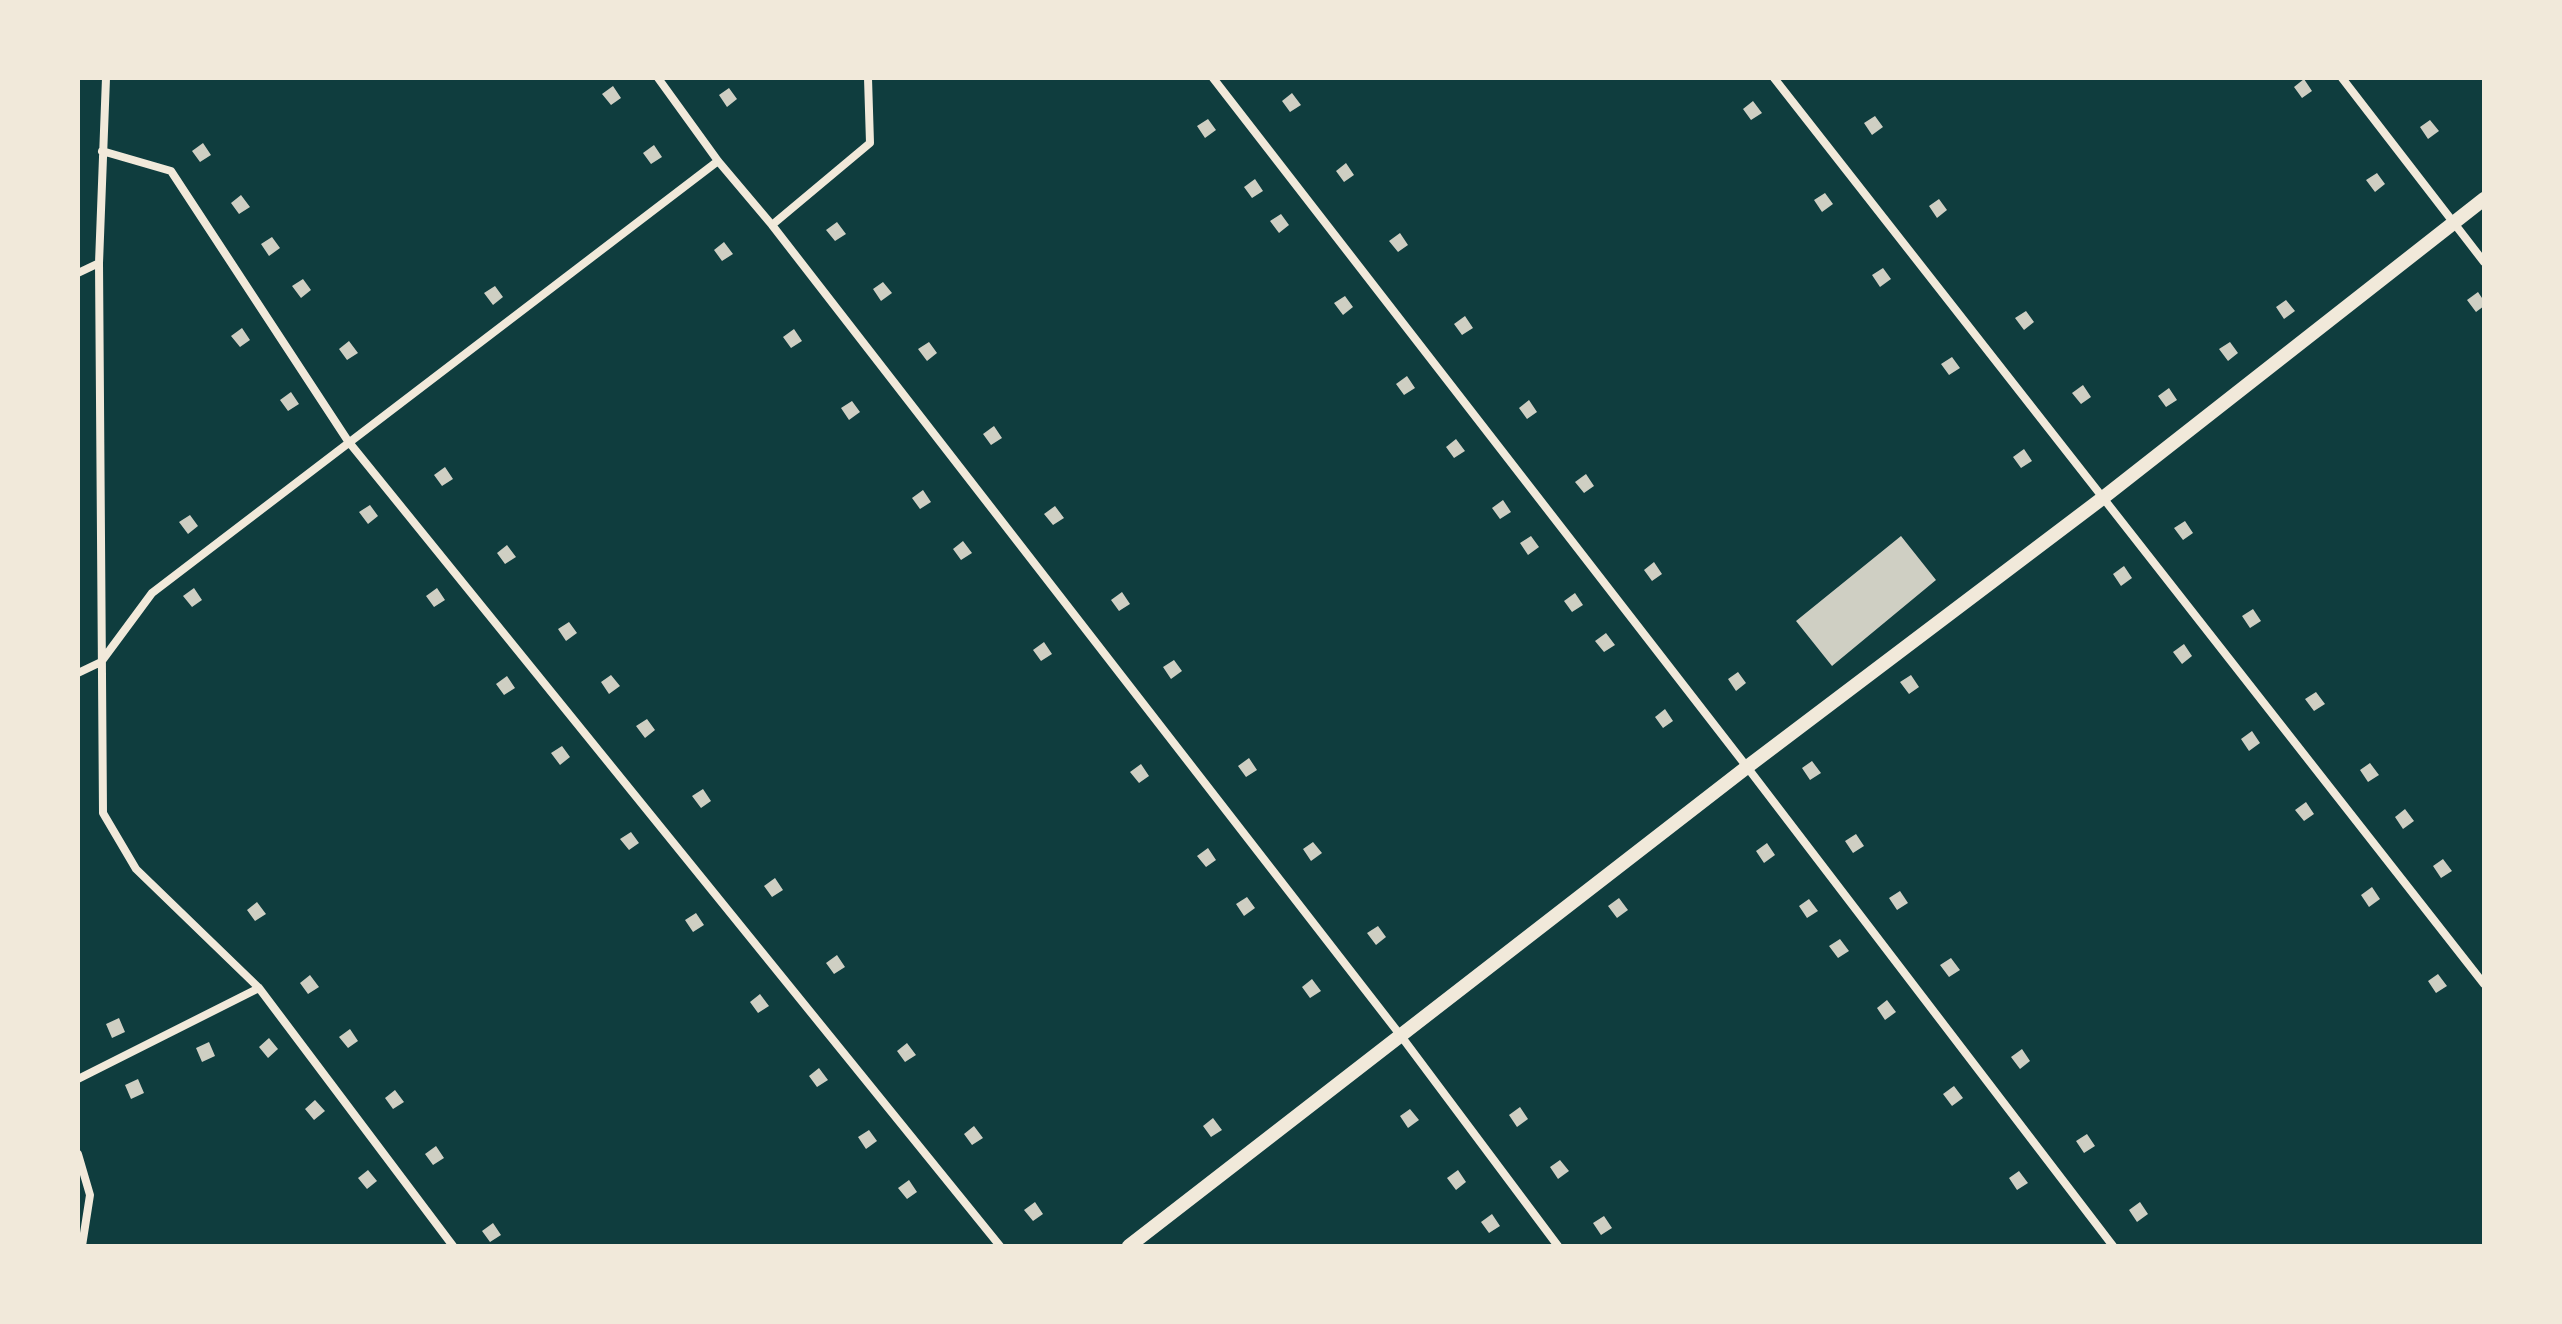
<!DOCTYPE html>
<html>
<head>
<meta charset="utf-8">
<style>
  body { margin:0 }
  #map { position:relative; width:2562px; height:1324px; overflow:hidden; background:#0f3d3e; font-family:Mulish,sans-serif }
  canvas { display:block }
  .frame { position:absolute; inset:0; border:80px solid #f1e9da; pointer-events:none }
</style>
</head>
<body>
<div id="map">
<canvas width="2562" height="1324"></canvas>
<div class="frame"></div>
</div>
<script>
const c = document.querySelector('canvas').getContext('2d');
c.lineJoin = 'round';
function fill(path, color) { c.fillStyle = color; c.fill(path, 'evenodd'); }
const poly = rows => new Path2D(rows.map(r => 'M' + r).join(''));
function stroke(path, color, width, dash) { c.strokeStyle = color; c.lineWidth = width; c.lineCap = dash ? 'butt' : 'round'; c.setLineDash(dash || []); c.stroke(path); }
fill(poly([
  [2304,79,2312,91,2302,98,2294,87],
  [613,86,621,98,611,105,602,94],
  [729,88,737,99,727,107,719,95],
  [1292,93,1301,105,1290,112,1282,101],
  [1753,101,1762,113,1751,120,1743,109],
  [1875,116,1883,127,1872,135,1864,123],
  [1208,119,1216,130,1205,138,1197,126],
  [2430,120,2439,131,2428,139,2420,127],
  [203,143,211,155,200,162,192,151],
  [654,145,662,157,651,164,643,153],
  [1346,163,1354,175,1344,182,1336,171],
  [2377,173,2385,184,2375,192,2366,180],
  [1255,179,1263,191,1252,198,1244,187],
  [1825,193,1833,204,1822,212,1814,200],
  [241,195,250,207,239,214,231,203],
  [1939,199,1947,210,1937,218,1929,206],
  [1281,214,1289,225,1279,233,1270,221],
  [837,222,846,234,835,241,826,230],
  [1400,233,1408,245,1398,252,1389,241],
  [272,237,280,248,269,256,261,244],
  [724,242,733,254,722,261,714,250],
  [1883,268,1891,279,1880,287,1872,275],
  [303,279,311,290,301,298,292,286],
  [883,282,892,293,881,301,873,289],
  [495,286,503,297,493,305,484,293],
  [2478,292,2484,301,2484,306,2476,312,2467,300],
  [1345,296,1353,307,1343,315,1334,303],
  [2286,300,2295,311,2284,319,2276,307],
  [2026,311,2034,322,2024,330,2015,318],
  [1465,316,1473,328,1462,335,1454,324],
  [242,328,250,340,240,347,231,336],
  [794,329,802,341,791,348,783,337],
  [349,341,358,353,347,360,339,349],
  [929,342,937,353,927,361,918,349],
  [2230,342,2238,353,2228,361,2219,349],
  [1952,357,1960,368,1949,375,1941,364],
  [1407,376,1415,388,1404,395,1396,384],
  [2083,385,2091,397,2081,404,2072,393],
  [2169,388,2177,400,2166,407,2158,396],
  [291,392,299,404,288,411,280,400],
  [1529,400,1537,412,1527,419,1519,408],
  [852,401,860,412,849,420,841,408],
  [994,426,1002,438,991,445,983,434],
  [1456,439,1465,451,1454,458,1446,447],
  [2024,449,2032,461,2021,468,2013,457],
  [445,467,453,479,442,486,434,475],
  [1586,474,1594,486,1584,493,1575,482],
  [923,490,931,502,920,509,912,498],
  [1503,500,1511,512,1500,519,1492,508],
  [370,505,378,516,368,524,359,512],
  [1055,506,1064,518,1053,525,1044,514],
  [190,515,198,526,188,534,179,522],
  [2185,521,2193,533,2183,540,2174,528],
  [1531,536,1539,547,1528,555,1520,543],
  [1901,536,1936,580,1832,666,1796,621],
  [963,541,972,553,961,560,953,549],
  [507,545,516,557,505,564,497,553],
  [1654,562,1662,574,1652,581,1644,570],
  [2124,566,2132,578,2121,586,2113,574],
  [194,588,202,600,192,607,183,596],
  [437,588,445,600,434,607,426,596],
  [1122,592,1130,604,1119,611,1111,600],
  [1575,593,1583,605,1572,612,1564,601],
  [2253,609,2261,621,2250,628,2242,616],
  [569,622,577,633,566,641,558,629],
  [1606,633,1615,645,1604,652,1595,641],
  [1044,642,1052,654,1041,661,1033,650],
  [2184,644,2192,656,2182,664,2173,652],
  [1174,660,1182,671,1171,679,1163,667],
  [1738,672,1746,683,1736,691,1728,679],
  [611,675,620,686,609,694,601,682],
  [1911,675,1919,687,1909,694,1900,682],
  [507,676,515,688,504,695,496,684],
  [2316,692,2325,704,2314,711,2305,699],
  [1665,709,1673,721,1663,728,1655,717],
  [647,719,655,730,645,738,636,726],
  [2252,731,2260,743,2249,751,2241,739],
  [562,746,570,757,560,765,551,753],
  [1249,758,1257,770,1246,777,1238,766],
  [1812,761,1821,773,1810,780,1802,768],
  [2370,763,2379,775,2368,782,2360,770],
  [1141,764,1149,776,1139,783,1130,772],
  [703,789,711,801,701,808,692,796],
  [2306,802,2314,814,2304,821,2295,810],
  [2405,809,2414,821,2403,829,2395,817],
  [631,832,639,843,629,850,620,839],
  [1856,834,1864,846,1853,853,1845,841],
  [1313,842,1322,853,1311,861,1303,849],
  [1767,843,1775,855,1764,863,1756,851],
  [1208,848,1216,860,1206,867,1197,856],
  [2443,859,2452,871,2441,878,2433,866],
  [775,878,783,890,772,897,764,886],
  [2372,887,2380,899,2369,907,2361,895],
  [1900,891,1908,903,1897,910,1889,898],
  [1247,897,1255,908,1244,916,1236,904],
  [1619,898,1628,910,1617,918,1608,906],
  [1809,899,1818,911,1807,918,1799,906],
  [257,902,266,914,255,921,247,910],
  [696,913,704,925,693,932,685,920],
  [1378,926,1386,937,1376,945,1367,933],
  [1840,939,1849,951,1838,958,1829,946],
  [837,955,845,967,834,974,826,963],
  [1951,958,1960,970,1949,977,1940,965],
  [2438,974,2447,986,2436,993,2428,981],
  [310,975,319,987,308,994,300,983],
  [1312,979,1321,991,1310,998,1302,987],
  [760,994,769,1006,758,1013,750,1002],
  [1887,1000,1896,1012,1885,1020,1877,1008],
  [119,1018,125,1032,112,1038,106,1024],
  [350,1029,358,1041,348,1048,339,1037],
  [269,1038,278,1049,268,1058,259,1047],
  [209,1042,215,1056,202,1062,196,1048],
  [907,1043,916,1055,905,1062,897,1051],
  [2022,1049,2030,1061,2020,1069,2011,1057],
  [819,1068,828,1080,817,1087,809,1076],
  [138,1079,144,1093,131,1099,125,1085],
  [1954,1086,1963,1098,1952,1106,1943,1094],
  [395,1090,404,1102,393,1109,385,1098],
  [315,1100,325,1111,314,1120,305,1109],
  [1520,1107,1528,1119,1517,1127,1509,1115],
  [1410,1109,1419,1120,1408,1128,1400,1116],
  [1213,1118,1222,1130,1211,1137,1203,1126],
  [974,1126,983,1138,972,1145,964,1134],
  [869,1130,877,1141,866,1149,858,1137],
  [2087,1134,2095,1146,2084,1153,2076,1141],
  [436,1146,444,1158,433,1165,425,1154],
  [1560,1160,1569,1171,1558,1179,1550,1167],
  [368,1170,377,1181,367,1189,358,1178],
  [1458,1170,1466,1182,1456,1190,1447,1178],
  [2019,1171,2028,1183,2017,1190,2009,1178],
  [909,1180,917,1192,907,1199,898,1188],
  [1035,1202,1043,1214,1033,1221,1024,1210],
  [2140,1202,2148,1214,2137,1222,2129,1210],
  [1492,1214,1500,1226,1489,1233,1481,1222],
  [1604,1216,1612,1228,1601,1235,1593,1223],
  [493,1223,501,1235,490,1242,482,1231]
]), '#cfcfc3');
stroke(poly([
  [658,78,718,161,772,225,1401,1036,1558,1246],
  [1213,78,1747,767,2113,1246],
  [1774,78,2484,984],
  [2342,78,2484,262],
  [102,151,171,171,348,441,1000,1246],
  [772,225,870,143,868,78],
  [99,263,103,813,136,869,259,988,453,1246],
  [78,273,99,263,106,78],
  [78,673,101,662,152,593,718,161],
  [78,1079,259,988],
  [78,1154,90,1195,82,1246]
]), '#f1e9da', 8);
stroke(poly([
  [1129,1246,1747,767,2104,497,2484,199]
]), '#f1e9da', 14);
</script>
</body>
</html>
